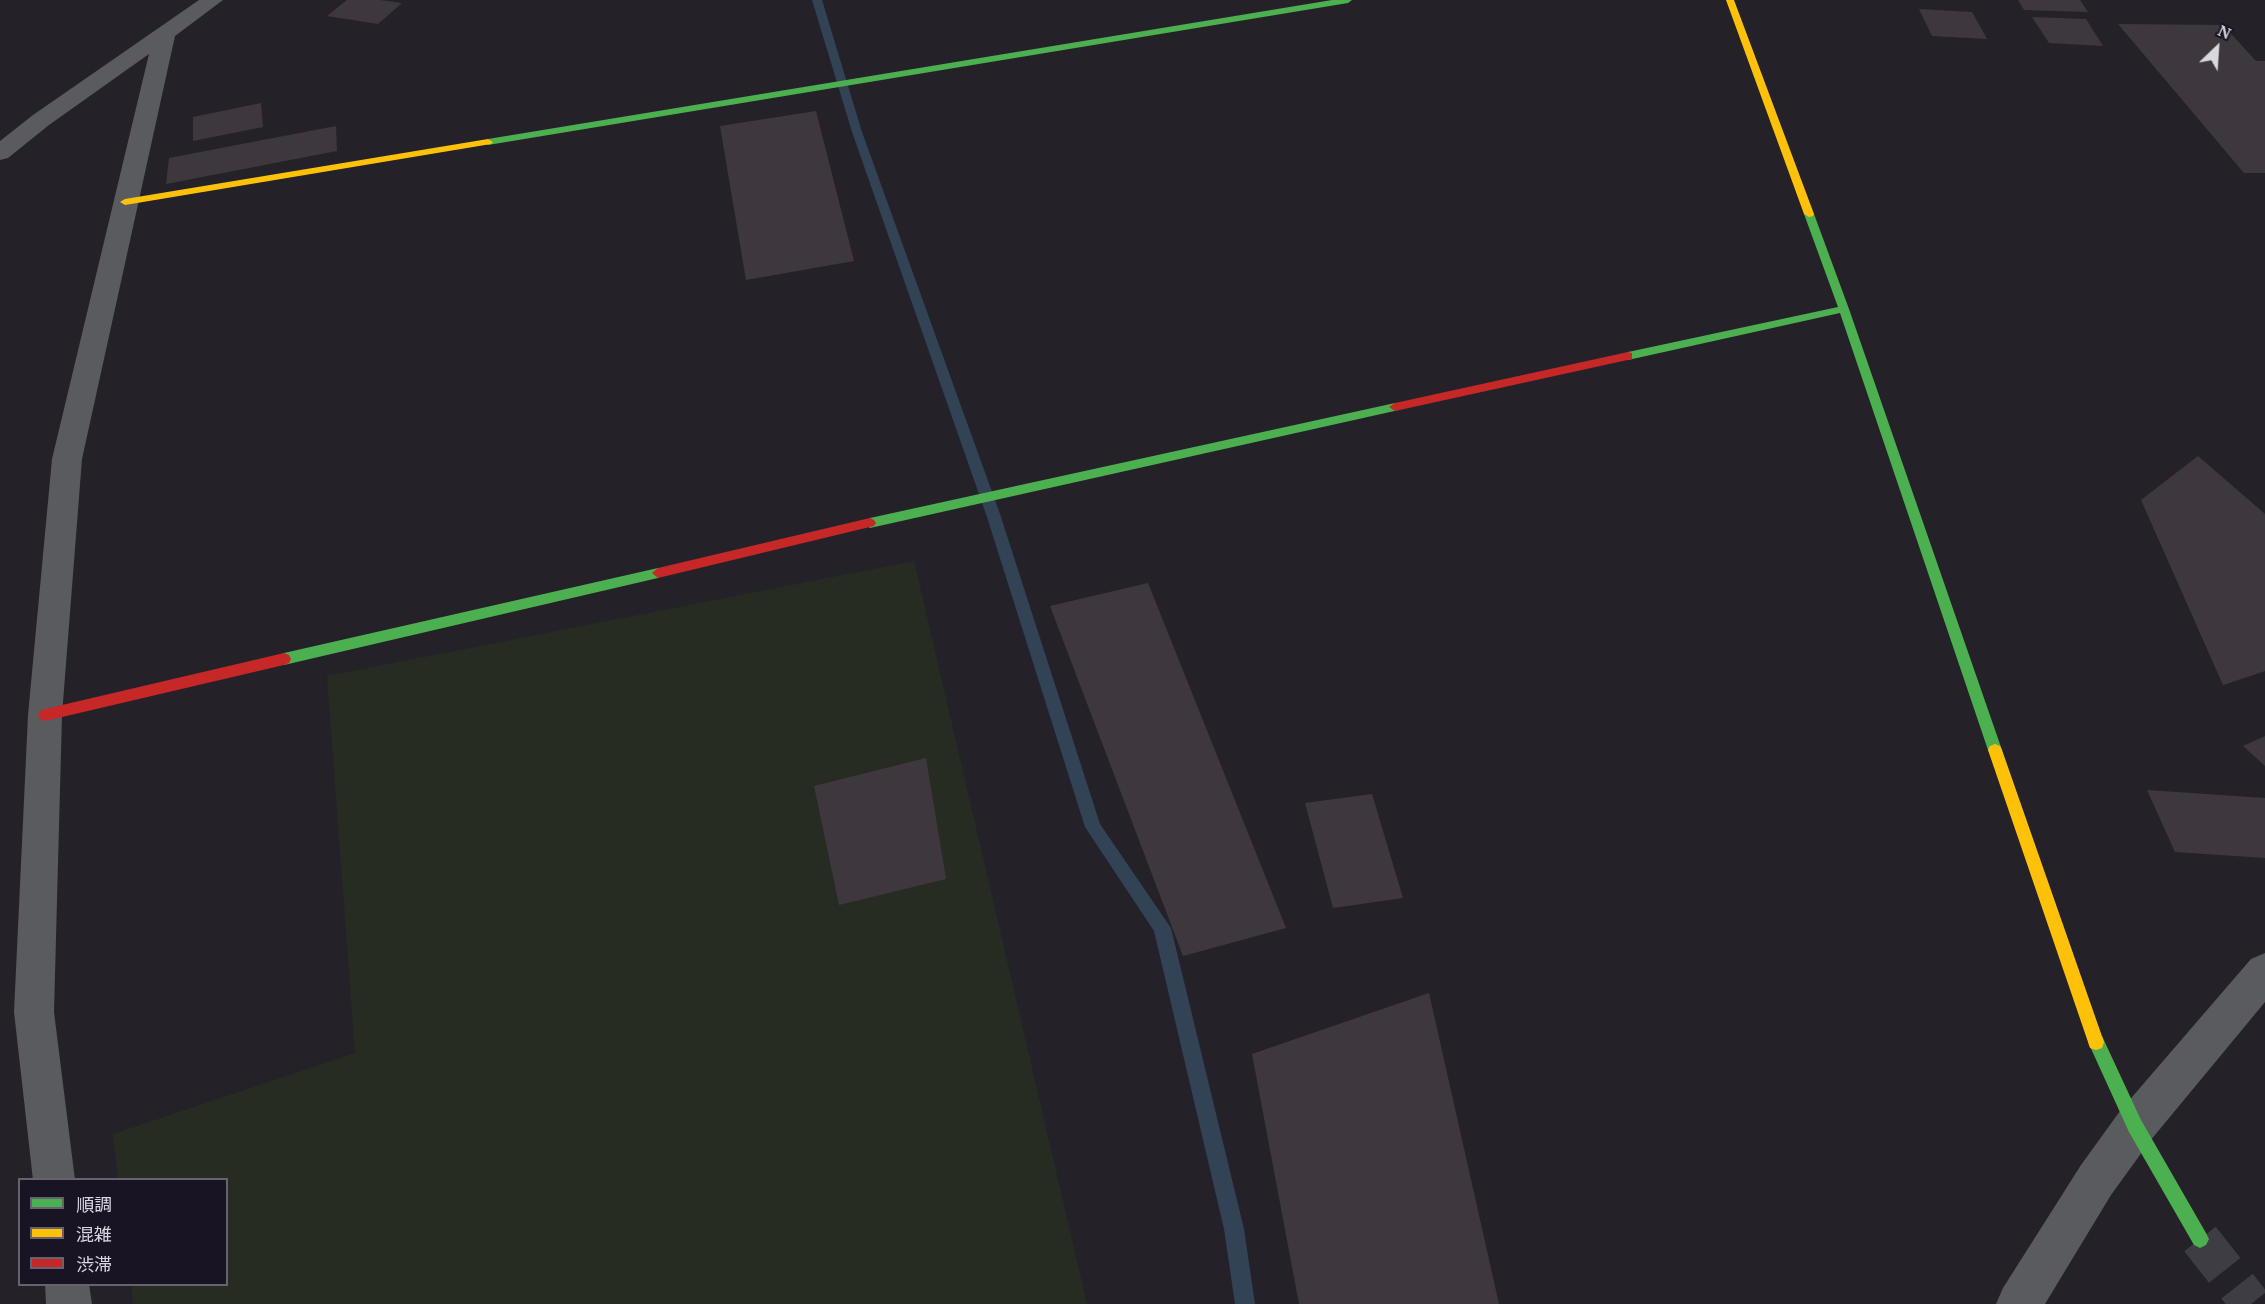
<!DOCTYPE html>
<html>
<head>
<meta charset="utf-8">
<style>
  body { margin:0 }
  #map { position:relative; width:2265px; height:1304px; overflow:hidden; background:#242228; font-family:"PT Serif","Noto Sans JP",serif }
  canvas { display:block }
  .legend { position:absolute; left:18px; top:1178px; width:210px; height:108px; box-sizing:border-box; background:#191423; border:2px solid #66626f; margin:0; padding:8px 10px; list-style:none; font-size:18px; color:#dad7e1 }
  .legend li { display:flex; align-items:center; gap:12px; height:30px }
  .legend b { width:30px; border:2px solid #66626f }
  .north { position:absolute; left:2187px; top:18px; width:60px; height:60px; -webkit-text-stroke:4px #191423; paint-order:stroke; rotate:25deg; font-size:16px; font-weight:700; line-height:24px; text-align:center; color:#dad7e1 }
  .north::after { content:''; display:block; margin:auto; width:21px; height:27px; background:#dad7e1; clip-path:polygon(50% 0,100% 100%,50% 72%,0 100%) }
</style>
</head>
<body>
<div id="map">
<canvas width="2265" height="1304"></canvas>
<ul class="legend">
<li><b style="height:8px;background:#4caf50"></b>順調</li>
<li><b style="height:8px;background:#ffc107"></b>混雑</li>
<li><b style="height:8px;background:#c62828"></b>渋滞</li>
</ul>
<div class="north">N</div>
</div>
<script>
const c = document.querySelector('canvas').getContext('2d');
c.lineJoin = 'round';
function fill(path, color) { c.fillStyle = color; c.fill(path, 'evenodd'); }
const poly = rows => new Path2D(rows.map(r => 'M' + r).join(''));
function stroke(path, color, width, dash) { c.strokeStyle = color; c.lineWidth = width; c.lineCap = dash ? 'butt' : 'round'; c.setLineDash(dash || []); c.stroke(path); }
fill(poly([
  [914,561,1087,1304,133,1304,131,1285,226,1284,226,1180,118,1179,113,1134,355,1053,327,676]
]), '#262c21');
fill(poly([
  [812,0,822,0,862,132,1000,514,1100,824,1171,928,1244,1229,1255,1304,1235,1304,1224,1229,1154,931,1085,827,986,514,852,132,812,0]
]), '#324355');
fill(poly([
  [347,0,380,0,402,3,378,24,327,16],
  [2018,0,2080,0,2088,12,2024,10],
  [1919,9,1972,12,1987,39,1932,36],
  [2032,17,2086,19,2103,46,2049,43],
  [2118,24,2223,25,2256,61,2265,61,2265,173,2244,173],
  [261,103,263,127,193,141,193,117],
  [816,111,854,261,746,280,720,126],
  [336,126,337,151,166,184,169,158],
  [2198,456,2265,514,2265,671,2223,685,2141,500],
  [1148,583,1286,928,1183,956,1050,606],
  [2265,736,2265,766,2243,746],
  [926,758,946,879,839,905,814,786],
  [2147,790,2265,798,2265,858,2175,852],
  [1372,794,1403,898,1333,908,1305,803],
  [1429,993,1499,1304,1299,1304,1252,1054]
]), '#3e383e');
stroke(poly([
  [2200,1239,2251,1304]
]), '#3f3d44', 40, [40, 20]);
fill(poly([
  [199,0,223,0,175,36,82,459,62,715,54,1012,75,1180,33,1180,14,1012,28,715,52,459,149,54,49,125,8,158,0,160,0,141,33,115,199,0],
  [2265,953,2265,1002,2150,1141,2111,1195,2045,1304,1996,1304,2003,1288,2081,1165,2120,1111,2251,959,2265,953],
  [45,1284,89,1284,92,1304,46,1304,45,1284]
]), '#595b5e');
fill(poly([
  [1332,0,1352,0,1348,3,488,145,483,142,488,139,1332,0],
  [1809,211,1814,214,1849,309,2002,750,2000,754,1995,756,1990,754,1988,750,1840,313,1628,360,1622,356,1628,352,1838,307,1804,214,1809,211],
  [1395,403,1401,407,1399,410,870,528,864,523,870,518,1395,403],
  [658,568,664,573,658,578,284,665,279,663,277,659,279,655,284,653,658,568],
  [2096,1034,2102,1036,2141,1120,2206,1233,2209,1239,2206,1245,2200,1248,2194,1245,2129,1132,2088,1042,2090,1036,2096,1034]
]), '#4caf50');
fill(poly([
  [1726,0,1734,0,1814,214,1813,216,1809,217,1804,214,1726,0],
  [488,139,493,142,491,144,125,205,120,202,125,199,488,139],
  [1995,744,2000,746,2002,750,2104,1042,2102,1048,2096,1050,2090,1048,2088,1042,1988,750,1990,746,1995,744]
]), '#ffc107');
fill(poly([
  [1628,352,1632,353,1632,359,1395,411,1389,407,1395,403,1628,352],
  [870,518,874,520,876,523,874,526,658,578,652,573,658,568,870,518],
  [284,653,289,655,291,659,289,663,284,665,45,721,40,719,38,715,40,711,45,709,284,653]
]), '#c62828');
</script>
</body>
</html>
